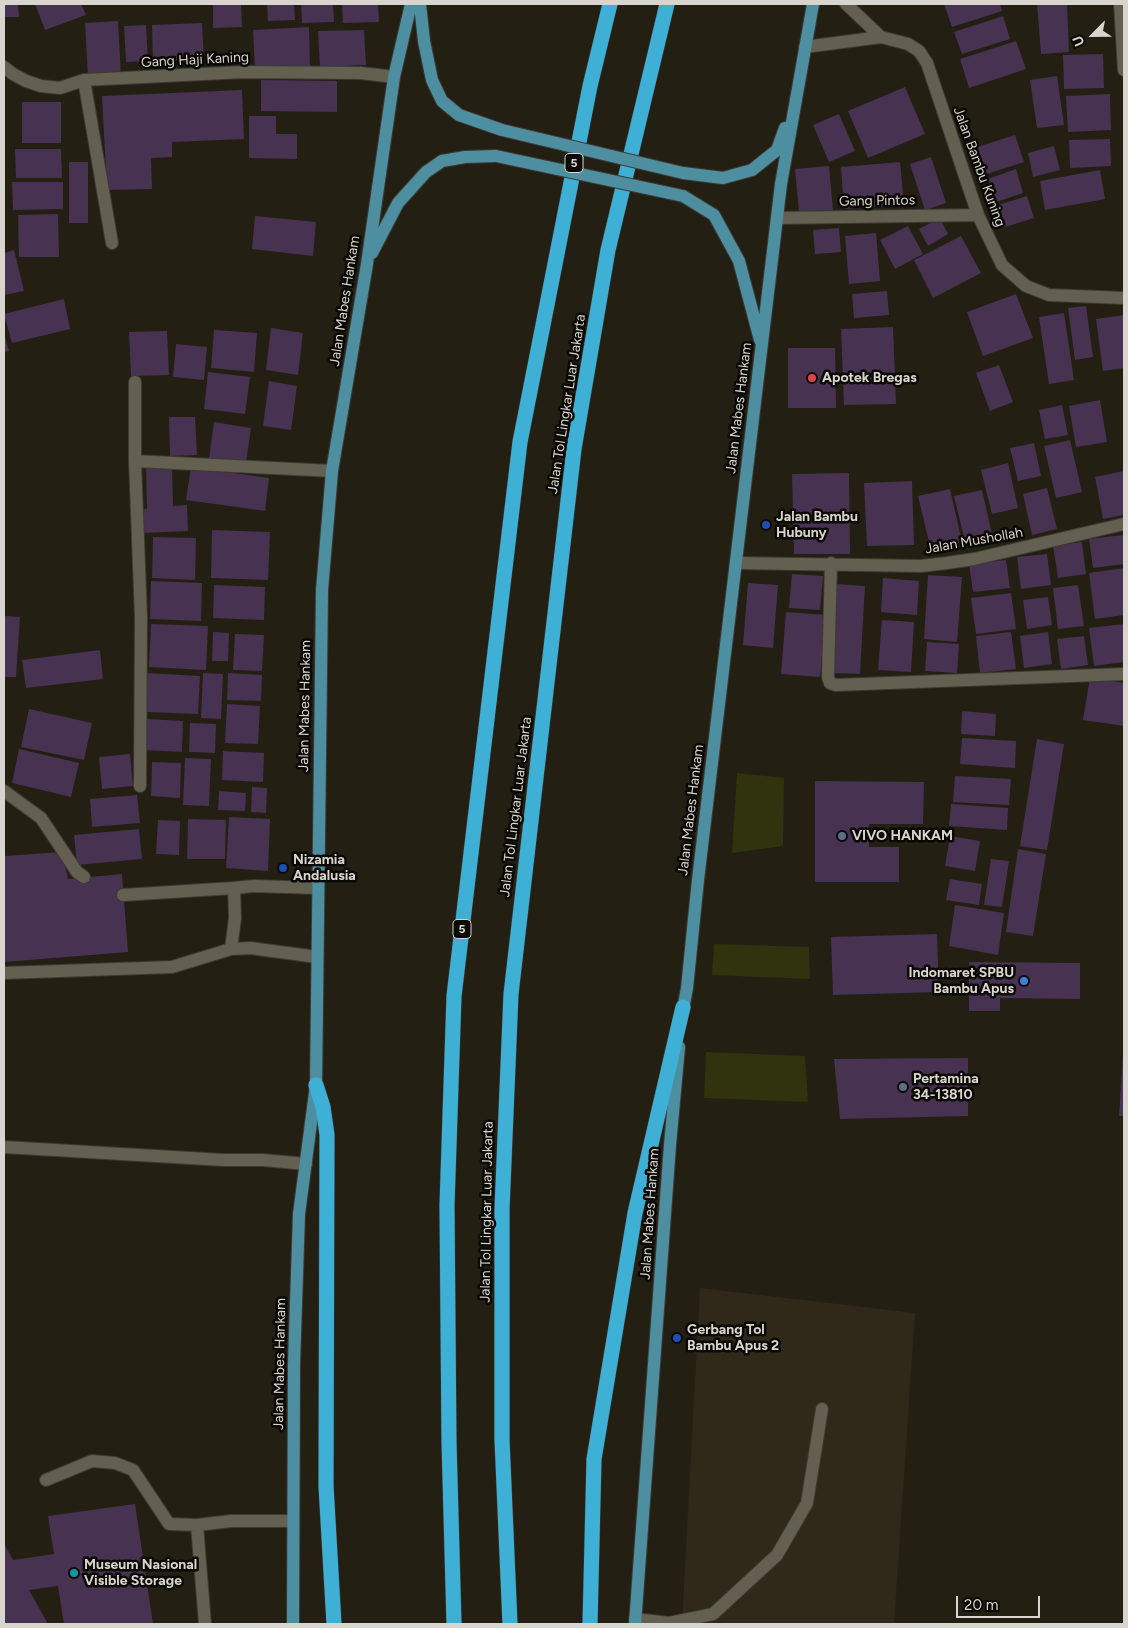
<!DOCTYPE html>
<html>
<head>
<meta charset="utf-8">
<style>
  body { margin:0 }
  #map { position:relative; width:1128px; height:1628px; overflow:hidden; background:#231f13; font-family:Figtree,sans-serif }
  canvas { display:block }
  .frame { position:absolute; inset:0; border:5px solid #d7d5cd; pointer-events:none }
  .north { position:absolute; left:1068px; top:10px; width:50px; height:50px; -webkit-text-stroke:4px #0a0905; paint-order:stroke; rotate:247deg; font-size:14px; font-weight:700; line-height:20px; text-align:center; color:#d7d5cd }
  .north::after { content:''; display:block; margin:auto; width:18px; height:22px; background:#d7d5cd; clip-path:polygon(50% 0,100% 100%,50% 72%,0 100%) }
  .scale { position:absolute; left:956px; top:1596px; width:84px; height:22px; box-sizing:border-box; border:2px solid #d7d5cd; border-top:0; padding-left:6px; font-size:15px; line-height:18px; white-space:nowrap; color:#d7d5cd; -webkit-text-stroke:4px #0a0905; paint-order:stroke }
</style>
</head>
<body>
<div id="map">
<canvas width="1128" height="1628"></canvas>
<div class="frame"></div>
<div class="north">U</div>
<div class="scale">20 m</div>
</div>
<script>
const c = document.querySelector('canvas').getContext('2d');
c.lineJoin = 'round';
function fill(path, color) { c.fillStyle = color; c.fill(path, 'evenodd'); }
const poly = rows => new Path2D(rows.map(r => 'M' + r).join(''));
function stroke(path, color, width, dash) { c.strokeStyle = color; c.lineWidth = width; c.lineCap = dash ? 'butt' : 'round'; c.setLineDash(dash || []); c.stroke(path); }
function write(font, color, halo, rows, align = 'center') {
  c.font = font + ' Figtree,sans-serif'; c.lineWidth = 5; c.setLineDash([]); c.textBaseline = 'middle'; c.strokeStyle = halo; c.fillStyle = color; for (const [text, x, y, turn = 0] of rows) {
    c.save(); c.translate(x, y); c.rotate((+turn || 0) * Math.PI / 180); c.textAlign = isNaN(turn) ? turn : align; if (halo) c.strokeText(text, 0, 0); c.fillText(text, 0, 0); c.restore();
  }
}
fill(poly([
  [700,1288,915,1313,894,1624,682,1623]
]), '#302919');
fill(poly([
  [737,773,784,778,783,846,732,853],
  [714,944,809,947,810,979,712,975],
  [706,1052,805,1056,808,1102,704,1098]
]), '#31320e');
fill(poly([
  [4,4,18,4,19,17,4,17],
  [35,4,81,4,86,15,45,30],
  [213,4,241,4,242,27,213,28],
  [267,4,294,4,295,20,268,21],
  [301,4,333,4,334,22,302,23],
  [342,4,378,4,379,22,343,23],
  [944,4,1000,4,1002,11,952,27],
  [1037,4,1067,4,1069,52,1041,54],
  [1003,16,1010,39,962,54,954,32],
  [118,21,121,76,88,77,85,23],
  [202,23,204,60,153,62,152,25],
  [146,25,148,61,126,62,124,26],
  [309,27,310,66,255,68,253,30],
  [364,30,366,65,320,67,318,31],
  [1016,41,1026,69,969,88,960,59],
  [1103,54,1104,88,1064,89,1063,55],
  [1057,76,1064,125,1037,128,1030,80],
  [261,80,337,81,337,112,261,111],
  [905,87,925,134,868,158,848,111],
  [242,90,244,139,172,142,172,157,151,158,152,189,107,190,102,96],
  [1110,94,1111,130,1068,132,1066,96],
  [22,102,61,102,61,143,22,143],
  [839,114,855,151,829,162,813,125],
  [249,116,276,116,276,134,297,134,297,159,249,158],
  [1015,135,1024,162,978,177,968,150],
  [1110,139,1111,166,1070,168,1069,140],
  [1054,146,1060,170,1033,177,1028,153],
  [15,149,61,149,62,178,16,178],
  [931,157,946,203,925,210,910,164],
  [69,162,88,162,88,223,69,223],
  [900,162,904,204,844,209,841,167],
  [829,166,833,210,799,212,795,169],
  [1016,169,1023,193,996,202,988,179],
  [1100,170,1105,199,1045,210,1040,181],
  [12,182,63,182,63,209,13,210],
  [1027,196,1034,218,1002,228,995,206],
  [58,214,59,257,19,257,18,215],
  [255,216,316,222,313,256,252,249],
  [940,218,948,234,928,246,919,229],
  [908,226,923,254,895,269,880,240],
  [839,228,841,252,815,254,813,230],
  [876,233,880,281,849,284,845,236],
  [961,236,981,273,933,298,914,260],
  [14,250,24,291,4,295,4,253],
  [887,291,889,315,854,318,852,294],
  [1016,294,1033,338,983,356,967,312],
  [64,299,70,329,12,343,4,314],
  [1086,306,1093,357,1075,360,1068,308],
  [1064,313,1074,380,1049,384,1039,317],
  [1124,315,1124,368,1103,371,1096,319],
  [893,327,896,404,844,405,841,329],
  [271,328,303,333,298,375,266,370],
  [214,330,257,333,254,372,211,368],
  [167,331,169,375,131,376,129,332],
  [4,333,9,351,4,352],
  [176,344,207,347,204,380,173,377],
  [788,348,835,348,836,408,788,408],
  [999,365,1013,402,990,411,976,373],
  [208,372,250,377,245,414,204,409],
  [269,381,297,386,291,430,263,426],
  [1100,400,1107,442,1076,447,1069,406],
  [1062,405,1068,435,1045,439,1039,410],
  [169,417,195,417,197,455,170,456],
  [214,422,251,428,246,463,209,458],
  [1070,440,1082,492,1056,498,1044,446],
  [1034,443,1041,476,1018,481,1010,448],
  [1008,463,1018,508,992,514,981,470],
  [172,467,173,506,187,505,188,531,144,533,143,509,147,509,146,468],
  [191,467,269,478,265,511,186,500],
  [1124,471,1124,515,1103,519,1095,477],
  [849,473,850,554,794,554,792,474],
  [912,481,914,545,867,546,864,483],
  [1047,488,1057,529,1032,535,1023,494],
  [950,489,963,546,932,554,918,496],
  [982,490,992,534,965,541,954,496],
  [212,530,270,532,268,580,211,578],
  [1123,535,1124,564,1093,568,1089,539],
  [153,537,196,538,195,580,152,578],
  [1082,542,1086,574,1058,578,1053,546],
  [1047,554,1051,585,1021,589,1017,557],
  [1006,560,1010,588,973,592,969,564],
  [1124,568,1124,615,1095,619,1089,573],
  [792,574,823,576,820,610,789,608],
  [928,575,962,577,957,642,924,639],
  [883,578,919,581,917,615,881,612],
  [151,581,202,583,201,621,150,619],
  [748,583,778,585,773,648,743,645],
  [835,584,865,586,860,674,829,673],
  [214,585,265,587,264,620,213,618],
  [1078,585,1084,626,1058,629,1053,588],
  [1011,593,1016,629,976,634,971,598],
  [1048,597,1052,625,1027,629,1023,600],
  [786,612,826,615,820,677,781,674],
  [4,616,20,617,16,677,4,677],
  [882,620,914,622,911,672,878,670],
  [151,624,208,626,206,670,149,667],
  [1124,624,1124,662,1094,666,1089,628],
  [213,632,229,633,228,661,212,661],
  [1011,632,1016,669,980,673,976,636],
  [1048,632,1052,664,1024,668,1020,636],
  [235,634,264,635,262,671,233,670],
  [1084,636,1088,665,1061,669,1057,639],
  [927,642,959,644,957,673,925,671],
  [100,650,103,679,26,688,22,660],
  [147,673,200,676,198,714,146,712],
  [203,673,223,674,221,719,201,718],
  [228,673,262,675,261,701,227,700],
  [1090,677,1124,683,1124,726,1083,720],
  [227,704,260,706,258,744,225,743],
  [29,709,92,723,84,760,21,747],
  [962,711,996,714,995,736,961,734],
  [147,719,183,721,182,752,145,750],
  [190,723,216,724,215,753,189,752],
  [962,738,1016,741,1015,768,960,764],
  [1037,739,1064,744,1047,850,1020,846],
  [19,749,79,763,71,797,12,783],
  [223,751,264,753,263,782,222,780],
  [130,754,133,786,102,789,99,757],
  [185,758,211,759,209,806,183,805],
  [152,762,181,763,180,798,151,796],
  [955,776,1011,779,1009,805,953,802],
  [815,781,924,782,923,824,869,824,869,847,899,847,899,882,815,882],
  [252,787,267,788,266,813,251,812],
  [219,791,246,793,245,811,218,810],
  [137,795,140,823,92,827,90,799],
  [951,804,1008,808,1007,830,949,826],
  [229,817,270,819,268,871,226,868],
  [188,819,226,820,225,859,187,859],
  [158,820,180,821,179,855,156,854],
  [139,829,142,859,77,865,74,835],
  [950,836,980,841,975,871,945,866],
  [1018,849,1046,854,1033,936,1006,932],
  [62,852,68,879,122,874,128,952,4,962,4,856],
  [991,859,1009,861,1002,907,984,905],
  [950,879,982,884,979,905,946,900],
  [955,905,1004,913,998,955,949,946],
  [937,934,939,992,833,995,831,937],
  [969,962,1080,963,1080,999,1000,998,1000,1011,969,1011],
  [1123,1055,1124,1055,1124,1116,1119,1116],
  [968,1058,968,1116,840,1119,834,1059],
  [135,1504,153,1624,64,1624,58,1586,29,1590,48,1624,4,1624,4,1543,13,1560,54,1554,48,1516]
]), '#473251');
const service = poly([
  [4,791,41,818,77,872,84,877],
  [123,895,234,888],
  [231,949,235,918,234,888,254,886,318,888],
  [4,973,172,967,231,949,250,948,317,957],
  [4,1147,223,1160,263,1160,306,1164],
  [46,1480,92,1461,115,1463,133,1470,169,1524,197,1525,205,1624],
  [197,1525,231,1521,293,1521],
  [635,1619,669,1623,713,1614,777,1555,807,1503,822,1409]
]);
const minor = poly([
  [846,4,881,37],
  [1120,4,1124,70],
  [805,47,881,37,908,44,919,51,927,63,978,215,1002,265,1026,286,1049,295,1124,298],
  [4,67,13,74,26,81,41,86,60,88,84,80,244,72,361,73,394,77],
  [84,80,112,243],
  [777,218,978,215],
  [135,382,135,461,141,618,140,786],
  [135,461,332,471],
  [736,563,921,566,947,563,974,559,1124,524],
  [831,563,828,677,830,683,836,685,1124,674]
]);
const primary = poly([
  [420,4,424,41,432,80,442,101,459,115,502,130],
  [683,173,723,178,752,170,777,150,785,128],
  [683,196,714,215,739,261,760,340],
  [372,253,398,203,426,172,442,161,465,157,496,156],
  [682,1015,687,988,698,880,781,184,813,4],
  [293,1624,294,1364,299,1214,316,1085,322,590,332,471,367,264,394,77,411,4],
  [635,1624,670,1145,679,1047]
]);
const motorway = poly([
  [316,1085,323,1107,327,1135,326,1486,334,1624],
  [454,1624,449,1442,447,1205,454,996,520,442,590,86,610,4],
  [510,1624,502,1440,502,1209,511,994,574,449,608,250,667,4],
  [590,1624,594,1459,635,1213,683,1007]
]);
stroke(service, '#3d3a33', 14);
stroke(minor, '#3d3a33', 14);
stroke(primary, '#3d3a33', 14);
stroke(motorway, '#3d3a33', 16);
stroke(service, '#635f51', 12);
stroke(minor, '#635f51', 12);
stroke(primary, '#4d8fa0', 12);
stroke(motorway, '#3eafd5', 15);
const primaryBridge = poly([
  [502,130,683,173],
  [496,156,683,196]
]);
stroke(primaryBridge, '#3d3a33', 14, []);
stroke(primaryBridge, '#4d8fa0', 12);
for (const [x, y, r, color] of [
  [812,378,5,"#e0444e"],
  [766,525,5,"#1a4fb4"],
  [842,836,5,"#5c6f8a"],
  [283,868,5,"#1a4fb4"],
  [1024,981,5,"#3f7fe0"],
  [903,1087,5,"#5c6f8a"],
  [677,1338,5,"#1a4fb4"],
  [74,1573,5,"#0f9aa8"]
]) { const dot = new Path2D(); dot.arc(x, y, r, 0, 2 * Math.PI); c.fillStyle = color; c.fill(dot); stroke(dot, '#0a0905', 2); }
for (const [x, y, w] of [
  [574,163,18],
  [462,929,18]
]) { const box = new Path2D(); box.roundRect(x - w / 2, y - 9.5, w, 19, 4); c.fillStyle = '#0a0905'; c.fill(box); stroke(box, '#d7d5cd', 1); }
write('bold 12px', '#d7d5cd', null, [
  ["5",574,163],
  ["5",462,929]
]);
write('14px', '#d7d5cd', '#0a0905', [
  ["Gang Haji Kaning",195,60,-3],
  ["Jalan Bambu Kuning",979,167,70],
  ["Gang Pintos",877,201,-1],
  ["Jalan Mabes Hankam",345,301,-81],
  ["Jalan Tol Lingkar Luar Jakarta",567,404,-81],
  ["Jalan Mabes Hankam",739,408,-83],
  ["Jalan Mushollah",974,541,-10],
  ["Jalan Mabes Hankam",305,706,-89],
  ["Jalan Tol Lingkar Luar Jakarta",516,807,-83],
  ["Jalan Mabes Hankam",691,810,-83],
  ["Jalan Tol Lingkar Luar Jakarta",487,1212,-89],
  ["Jalan Mabes Hankam",650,1214,-86],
  ["Jalan Mabes Hankam",280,1364,-89]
]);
write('bold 14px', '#d7d5cd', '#0a0905', [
  ["Apotek Bregas",822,378],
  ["Jalan Bambu",776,517],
  ["Hubuny",776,533],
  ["VIVO HANKAM",852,836],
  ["Nizamia",293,860],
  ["Andalusia",293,876],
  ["Indomaret SPBU",1014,973,"right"],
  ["Bambu Apus",1014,989,"right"],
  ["Pertamina",913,1079],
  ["34-13810",913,1095],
  ["Gerbang Tol",687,1330],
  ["Bambu Apus 2",687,1346],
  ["Museum Nasional",84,1565],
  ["Visible Storage",84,1581]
], 'left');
</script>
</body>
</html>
